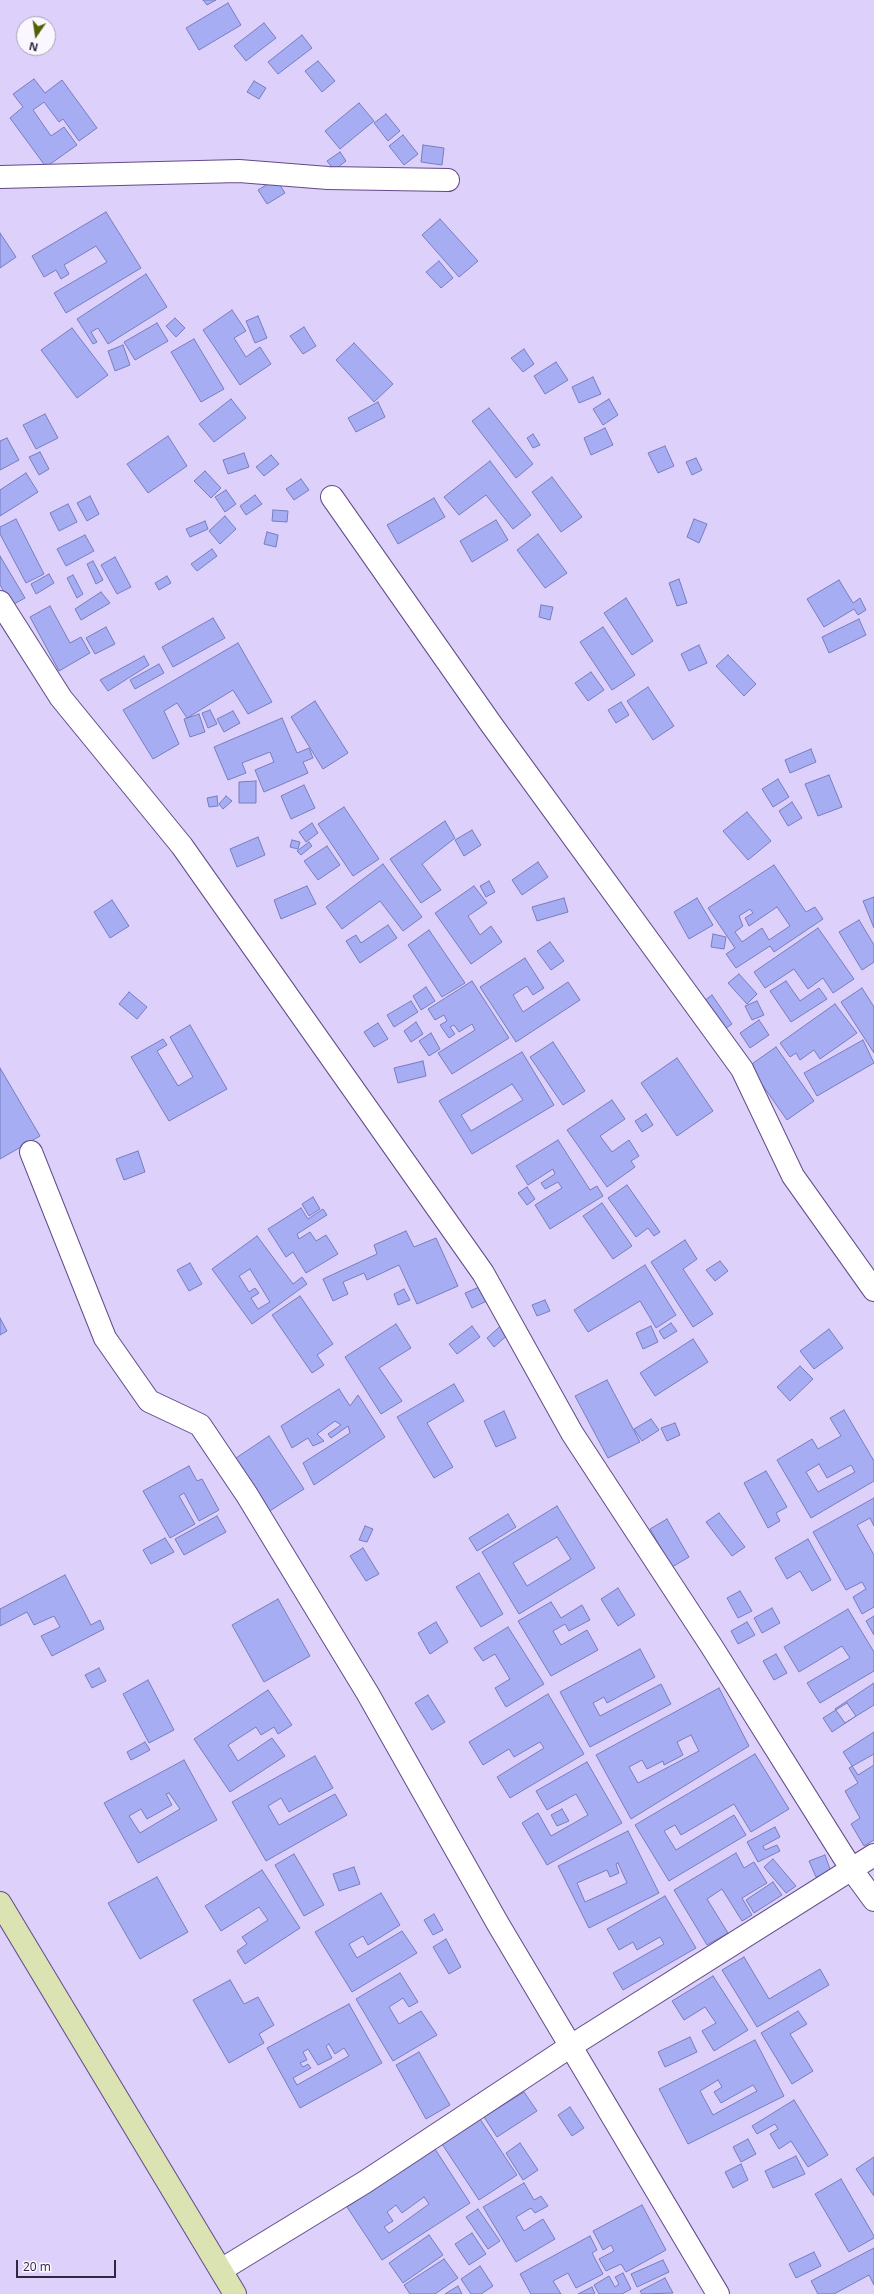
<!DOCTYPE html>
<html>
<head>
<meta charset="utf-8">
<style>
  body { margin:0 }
  #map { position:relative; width:874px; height:2294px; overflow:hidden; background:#ddd0fb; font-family:"Open Sans",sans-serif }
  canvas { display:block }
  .north { position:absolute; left:16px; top:16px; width:40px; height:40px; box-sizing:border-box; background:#faf7ff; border:1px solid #aaa4b4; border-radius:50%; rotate:193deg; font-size:11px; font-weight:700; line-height:16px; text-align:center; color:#312743 }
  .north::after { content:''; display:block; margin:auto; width:14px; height:18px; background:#536103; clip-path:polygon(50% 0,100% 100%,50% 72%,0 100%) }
  .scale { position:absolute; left:16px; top:2260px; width:100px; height:18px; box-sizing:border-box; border:2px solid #312743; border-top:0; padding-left:5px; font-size:12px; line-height:14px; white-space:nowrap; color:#312743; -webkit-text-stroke:3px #faf7ff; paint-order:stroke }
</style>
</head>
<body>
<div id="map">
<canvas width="874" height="2294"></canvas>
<div class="north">N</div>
<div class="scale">20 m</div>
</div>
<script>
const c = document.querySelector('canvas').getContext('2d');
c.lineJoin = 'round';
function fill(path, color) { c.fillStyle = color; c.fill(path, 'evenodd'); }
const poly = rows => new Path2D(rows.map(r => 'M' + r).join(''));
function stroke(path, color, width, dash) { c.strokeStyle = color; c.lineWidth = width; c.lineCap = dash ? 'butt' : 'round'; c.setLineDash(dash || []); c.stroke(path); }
const building = poly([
  [203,0,216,0,207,5,203,0],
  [228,3,241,25,199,50,186,28,228,3],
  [264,23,276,38,246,61,234,46,264,23],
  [302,35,312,48,278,74,268,62,302,35],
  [318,61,335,81,322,92,305,71,318,61],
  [34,79,45,93,62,80,97,128,79,141,63,119,59,122,44,102,33,110,51,136,64,127,77,145,46,167,10,118,23,107,13,94,34,79],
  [254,81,266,88,259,99,247,92,254,81],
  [359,103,374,121,340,149,325,131,359,103],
  [386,114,400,131,388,141,374,123,386,114],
  [403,135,418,154,404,165,389,146,403,135],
  [423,145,444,148,442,165,421,162,423,145],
  [340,152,346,161,334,170,327,161,340,152],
  [276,179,285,193,267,204,258,190,276,179],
  [106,212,141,268,66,313,54,293,107,262,96,246,64,265,69,274,61,279,56,270,44,277,32,256,106,212],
  [440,219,478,261,459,277,422,235,440,219],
  [0,233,16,257,0,268,0,233],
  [439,261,453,278,441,288,426,272,439,261],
  [146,274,167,307,108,344,98,328,91,332,97,342,93,344,77,319,146,274],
  [232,310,246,331,234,338,246,357,260,347,271,364,240,385,203,330,232,310],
  [258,316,267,338,255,343,246,321,258,316],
  [175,318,185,328,176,337,166,326,175,318],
  [157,323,168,341,135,360,124,342,157,323],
  [304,327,316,346,303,354,290,336,304,327],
  [72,328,108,375,77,398,41,350,72,328],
  [194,339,224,389,201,402,171,352,194,339],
  [354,343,393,384,374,402,336,360,354,343],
  [123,345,130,365,115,371,108,351,123,345],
  [524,349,534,364,523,372,511,358,524,349],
  [556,362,568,380,545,394,534,376,556,362],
  [593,377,601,394,579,403,572,387,593,377],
  [231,399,246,418,214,442,199,424,231,399],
  [609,399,618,415,603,425,593,409,609,399],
  [378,402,385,417,356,432,348,418,378,402],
  [489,408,533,464,516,478,472,421,489,408],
  [45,414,58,438,36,449,23,425,45,414],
  [605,428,613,445,591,455,584,438,605,428],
  [533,434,540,445,533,448,527,438,533,434],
  [168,436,187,466,148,493,127,464,168,436],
  [7,438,19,460,0,470,0,441,7,438],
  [665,446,674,466,658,473,648,453,665,446],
  [40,452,49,469,39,475,29,457,40,452],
  [244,453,249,467,228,474,223,460,244,453],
  [271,455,279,464,264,476,256,467,271,455],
  [696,458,702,470,692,475,686,462,696,458],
  [490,461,531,515,513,529,486,495,459,515,444,497,490,461],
  [205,471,221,488,211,498,194,481,205,471],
  [26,473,38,492,0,516,0,490,26,473],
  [552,477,582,517,561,532,532,492,552,477],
  [301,479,309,490,294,500,286,489,301,479],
  [226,490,236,504,225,512,215,497,226,490],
  [255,495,262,504,246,515,240,506,255,495],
  [90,496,99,514,87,521,77,503,90,496],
  [434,498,445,517,398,544,387,525,434,498],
  [68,504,77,522,59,531,50,513,68,504],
  [273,510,288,511,287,522,272,521,273,510],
  [225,516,236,529,220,544,209,531,225,516],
  [16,519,44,574,26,583,0,534,0,527,16,519],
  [694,519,707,524,699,543,687,537,694,519],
  [496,520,508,540,472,562,460,541,496,520],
  [205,521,208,529,190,537,186,529,205,521],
  [267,532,278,535,276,547,264,544,267,532],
  [538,534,567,573,545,588,517,550,538,534],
  [85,535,94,551,66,566,57,549,85,535],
  [212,549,217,556,197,571,191,564,212,549],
  [0,556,25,598,12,605,0,585,0,556],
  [115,557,131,587,117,594,101,565,115,557],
  [93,561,103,580,96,584,87,564,93,561],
  [49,574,54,583,36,594,31,584,49,574],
  [73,575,83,594,77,598,67,578,73,575],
  [167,576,171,583,159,590,155,583,167,576],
  [679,579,687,603,677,606,669,583,679,579],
  [839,580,853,603,860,598,866,610,858,615,854,609,824,627,807,599,839,580],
  [101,592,110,603,81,620,75,609,101,592],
  [626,598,653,641,632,655,604,613,626,598],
  [541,605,553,607,550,620,539,617,541,605],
  [50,606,70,643,81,637,90,653,59,671,30,617,50,606],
  [213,618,225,638,173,667,162,647,213,618],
  [859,619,866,635,829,653,822,637,859,619],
  [106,627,115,644,95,654,86,638,106,627],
  [603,627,635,675,612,690,580,642,603,627],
  [238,643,272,702,248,714,233,690,187,718,177,703,164,711,179,744,153,759,123,710,238,643],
  [699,645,707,663,689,671,681,654,699,645],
  [728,655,756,684,744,696,716,666,728,655],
  [144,656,149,665,108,691,100,680,144,656],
  [159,664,164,673,135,689,130,680,159,664],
  [591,672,604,690,588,701,575,683,591,672],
  [648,687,674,726,653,740,627,701,648,687],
  [315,701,348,753,323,769,291,717,315,701],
  [621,702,629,715,616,723,608,710,621,702],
  [210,710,217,724,208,728,202,713,210,710],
  [233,711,240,723,224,732,217,719,233,711],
  [199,714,205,732,190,737,184,719,199,714],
  [282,718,297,753,309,748,313,758,303,762,308,773,264,792,255,770,274,762,270,752,242,763,246,773,228,780,214,747,282,718],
  [811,749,816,762,790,773,785,760,811,749],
  [829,775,842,807,818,816,805,784,829,775],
  [778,779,789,797,773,807,762,789,778,779],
  [256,781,256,803,239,803,239,782,256,781],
  [304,785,315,808,291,819,281,796,304,785],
  [217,796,218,806,209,807,207,798,217,796],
  [226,796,232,801,223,809,219,804,226,796],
  [792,802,802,818,788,826,779,811,792,802],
  [344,807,379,859,353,876,318,824,344,807],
  [747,812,771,841,748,860,723,831,747,812],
  [445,821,455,838,422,864,441,890,421,903,390,859,445,821],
  [312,823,318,833,306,842,299,832,312,823],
  [472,830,481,845,464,856,455,840,472,830],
  [258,837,265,855,237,867,230,849,258,837],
  [292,840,300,842,298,849,290,847,292,840],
  [309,842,312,846,301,855,297,851,309,842],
  [327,846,340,865,318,880,304,861,327,846],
  [538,862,548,877,522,895,512,880,538,862],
  [383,864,422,917,403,931,380,901,342,929,326,907,383,864],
  [774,865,806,912,815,907,823,919,774,952,770,946,736,968,726,954,735,948,708,908,774,865],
  [777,907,790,926,769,940,762,928,742,942,735,932,743,926,739,916,750,909,753,913,745,918,749,926,777,907],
  [489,881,495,892,486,897,480,886,489,881],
  [307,886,316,904,281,919,274,900,307,886],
  [474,886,487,903,468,916,480,935,491,926,502,942,471,964,435,913,474,886],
  [874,897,874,928,863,901,874,897],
  [564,898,568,912,537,921,532,907,564,898],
  [697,898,713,925,689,939,674,912,697,898],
  [112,900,129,926,110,938,94,912,112,900],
  [859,920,874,945,874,962,862,970,839,932,859,920],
  [388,925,397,938,360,963,346,941,356,935,361,943,388,925],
  [818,928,854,979,833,993,823,978,808,989,794,969,765,988,754,972,818,928],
  [429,930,465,983,442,997,408,945,429,930],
  [713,934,726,937,724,949,711,947,713,934],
  [550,942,564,961,551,970,537,951,550,942],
  [525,958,544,988,533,995,527,986,513,995,523,1012,568,982,580,1000,516,1042,480,987,525,958],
  [739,974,757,994,747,1004,728,983,739,974],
  [472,981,509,1038,452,1074,438,1053,475,1030,472,1024,459,1032,454,1025,450,1027,455,1034,449,1038,440,1025,447,1021,444,1015,435,1020,428,1009,472,981],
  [786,981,800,1001,819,988,827,999,791,1022,770,991,786,981],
  [426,987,435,1001,421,1010,413,996,426,987],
  [862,988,874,1007,874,1053,841,1002,862,988],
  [129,992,147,1007,137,1019,119,1004,129,992],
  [712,995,732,1024,720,1032,700,1004,712,995],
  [411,1001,418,1012,394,1027,387,1015,411,1001],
  [757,1001,764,1015,752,1020,745,1006,757,1001],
  [835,1004,857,1033,820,1059,814,1050,800,1060,796,1053,790,1057,780,1043,835,1004],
  [759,1020,769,1035,750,1048,740,1033,759,1020],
  [416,1022,423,1034,411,1042,404,1031,416,1022],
  [378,1023,388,1039,374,1047,364,1032,378,1023],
  [190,1025,227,1089,169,1121,131,1057,163,1039,167,1045,157,1051,178,1086,193,1077,170,1037,190,1025],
  [431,1033,440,1049,429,1056,419,1041,431,1033],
  [863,1040,874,1063,817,1096,804,1073,863,1040],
  [553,1042,585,1091,563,1105,530,1057,553,1042],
  [776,1047,814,1101,787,1120,749,1066,776,1047],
  [522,1052,554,1105,472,1154,439,1101,522,1052],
  [512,1084,523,1100,471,1131,461,1115,512,1084],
  [677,1058,713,1111,677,1136,641,1083,677,1058],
  [423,1061,426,1076,398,1083,394,1068,423,1061],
  [0,1068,40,1136,0,1159,0,1068],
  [612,1100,625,1119,600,1136,612,1152,629,1140,639,1156,631,1161,635,1167,607,1187,567,1130,612,1100],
  [646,1114,653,1125,642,1132,635,1121,646,1114],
  [558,1140,590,1190,597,1186,603,1196,550,1229,535,1205,562,1188,558,1182,545,1189,541,1183,555,1174,553,1169,528,1185,516,1166,558,1140],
  [138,1151,145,1172,124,1180,116,1159,138,1151],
  [627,1185,660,1232,654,1236,648,1228,636,1237,608,1198,627,1185],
  [527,1187,535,1199,527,1205,518,1193,527,1187],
  [313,1197,320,1209,309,1216,302,1204,313,1197],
  [602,1203,632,1246,613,1259,583,1216,602,1203],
  [301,1208,308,1219,323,1209,327,1215,297,1234,299,1239,310,1232,316,1241,326,1235,338,1254,306,1273,293,1252,286,1257,268,1229,301,1208],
  [406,1231,414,1247,436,1238,458,1286,417,1304,399,1265,367,1280,364,1273,343,1282,348,1294,333,1301,323,1279,377,1254,374,1245,406,1231],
  [257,1236,293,1284,302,1277,307,1284,252,1324,212,1269,257,1236],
  [250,1269,270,1302,258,1309,251,1298,259,1293,255,1288,249,1292,239,1276,250,1269],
  [685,1240,697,1259,683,1269,713,1314,693,1327,651,1262,685,1240],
  [720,1261,728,1271,715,1281,706,1270,720,1261],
  [190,1263,202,1284,189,1291,177,1270,190,1263],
  [645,1265,676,1315,656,1328,640,1301,588,1332,574,1310,645,1265],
  [484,1285,491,1299,472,1308,465,1293,484,1285],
  [404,1289,410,1300,398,1305,394,1294,404,1289],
  [300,1296,333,1344,317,1355,324,1365,312,1373,272,1315,300,1296],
  [545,1300,550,1311,537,1316,532,1305,545,1300],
  [0,1318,7,1331,0,1335,0,1318],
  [505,1322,512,1331,494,1347,487,1338,505,1322],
  [671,1323,677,1331,664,1339,659,1331,671,1323],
  [396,1324,411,1348,379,1368,402,1401,381,1414,345,1357,396,1324],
  [472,1326,480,1337,457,1354,449,1344,472,1326],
  [651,1326,658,1342,643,1349,636,1333,651,1326],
  [829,1329,843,1348,814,1369,800,1351,829,1329],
  [693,1339,708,1362,655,1396,640,1373,693,1339],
  [800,1366,813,1379,790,1401,777,1387,800,1366],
  [607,1380,640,1442,608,1458,575,1396,607,1380],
  [454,1384,464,1401,427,1423,453,1467,434,1478,397,1417,454,1384],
  [339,1389,350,1406,358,1395,385,1437,314,1485,303,1463,350,1433,348,1426,331,1438,328,1434,341,1425,335,1421,317,1434,324,1441,313,1446,308,1438,292,1448,281,1426,339,1389],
  [844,1410,874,1461,874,1481,811,1518,777,1460,812,1439,818,1449,841,1436,830,1418,844,1410],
  [819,1464,827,1478,851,1465,855,1472,818,1492,806,1472,819,1464],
  [504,1411,516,1438,496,1447,484,1421,504,1411],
  [651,1419,659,1430,642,1441,634,1429,651,1419],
  [675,1423,680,1435,667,1441,661,1428,675,1423],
  [269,1436,304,1489,265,1514,230,1462,269,1436],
  [189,1466,197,1481,202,1479,219,1510,199,1521,184,1493,179,1496,195,1524,170,1538,143,1491,189,1466],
  [766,1471,787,1507,776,1513,780,1521,768,1528,744,1483,766,1471],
  [874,1498,874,1526,870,1518,857,1525,874,1555,874,1607,862,1614,853,1597,866,1589,862,1582,846,1590,813,1532,874,1498],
  [557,1506,595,1568,519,1614,482,1552,557,1506],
  [557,1537,571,1559,527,1586,513,1563,557,1537],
  [719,1513,745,1547,732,1556,706,1522,719,1513],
  [508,1514,516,1527,477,1551,469,1538,508,1514],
  [217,1516,226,1532,184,1555,175,1539,217,1516],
  [667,1519,689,1557,672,1567,650,1529,667,1519],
  [365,1526,373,1529,367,1542,359,1540,365,1526],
  [165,1538,174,1552,151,1564,143,1550,165,1538],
  [808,1539,831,1580,812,1591,800,1571,787,1579,775,1558,808,1539],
  [363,1548,379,1574,366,1581,350,1556,363,1548],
  [479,1573,503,1614,481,1627,456,1587,479,1573],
  [65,1575,91,1625,100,1620,104,1629,52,1656,41,1636,60,1627,54,1616,34,1625,27,1612,0,1626,0,1609,65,1575],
  [618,1588,635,1615,618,1626,601,1599,618,1588],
  [740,1591,752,1611,738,1618,727,1598,740,1591],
  [278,1599,310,1656,264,1682,232,1625,278,1599],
  [551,1602,561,1618,582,1605,590,1620,569,1631,565,1624,553,1631,561,1645,587,1630,598,1650,551,1676,518,1621,551,1602],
  [772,1608,780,1623,762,1633,754,1618,772,1608],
  [848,1609,874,1652,874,1671,820,1703,807,1683,850,1658,842,1646,799,1672,784,1647,848,1609],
  [874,1616,874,1635,866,1621,874,1616],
  [436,1622,448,1642,430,1654,418,1633,436,1622],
  [747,1622,755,1635,738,1644,731,1631,747,1622],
  [508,1627,544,1684,506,1707,495,1688,510,1679,495,1654,483,1661,474,1648,508,1627],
  [640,1649,655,1677,607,1703,604,1697,593,1703,600,1716,661,1684,671,1704,590,1747,560,1692,640,1649],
  [776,1654,787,1673,774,1680,763,1661,776,1654],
  [99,1668,106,1681,92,1688,85,1675,99,1668],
  [148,1680,174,1730,149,1743,123,1694,148,1680],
  [874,1683,874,1705,845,1723,835,1709,874,1683],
  [719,1688,749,1746,631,1819,596,1755,719,1688],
  [691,1735,699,1751,638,1783,629,1767,642,1760,647,1769,663,1761,664,1765,683,1755,677,1742,691,1735],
  [268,1690,292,1725,278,1734,274,1727,261,1735,256,1727,228,1745,238,1761,272,1738,285,1756,230,1792,194,1739,268,1690],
  [548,1694,584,1754,510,1798,497,1777,544,1748,540,1742,514,1757,509,1749,483,1765,469,1742,548,1694],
  [428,1695,445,1722,432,1730,415,1703,428,1695],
  [847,1703,856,1716,832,1732,823,1718,847,1703],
  [874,1732,874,1765,858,1775,843,1752,874,1732],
  [145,1742,150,1750,131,1760,127,1752,145,1742],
  [755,1754,789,1809,751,1832,734,1804,681,1835,675,1825,664,1831,676,1850,734,1815,746,1835,669,1881,635,1825,755,1754],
  [874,1754,874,1840,864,1846,851,1824,860,1818,845,1791,858,1783,849,1768,874,1754],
  [315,1756,333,1788,289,1812,281,1798,268,1806,279,1825,335,1794,347,1815,266,1861,232,1802,315,1756],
  [184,1760,217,1820,138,1863,104,1803,184,1760],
  [169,1793,180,1809,140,1833,129,1816,141,1809,147,1819,172,1805,166,1794,169,1793],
  [587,1762,622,1823,547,1865,522,1823,538,1813,551,1836,588,1815,576,1794,547,1810,536,1791,587,1762],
  [562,1809,569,1821,557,1826,551,1815,562,1809],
  [775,1827,780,1837,763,1846,765,1850,777,1845,780,1851,758,1862,747,1842,775,1827],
  [628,1831,659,1893,589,1928,558,1866,628,1831],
  [618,1863,627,1883,585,1902,577,1883,607,1870,610,1877,619,1873,616,1864,618,1863],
  [736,1853,744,1868,754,1862,767,1883,742,1898,752,1915,742,1921,722,1889,707,1899,728,1933,707,1945,674,1890,736,1853],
  [294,1854,324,1905,304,1916,275,1865,294,1854],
  [825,1855,831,1872,816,1877,809,1861,825,1855],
  [773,1859,796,1886,786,1893,764,1867,773,1859],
  [354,1867,360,1884,339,1891,333,1874,354,1867],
  [262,1870,300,1928,245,1964,237,1951,247,1944,242,1937,268,1920,259,1907,221,1931,205,1906,262,1870],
  [157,1877,188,1932,140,1959,108,1903,157,1877],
  [773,1882,782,1895,754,1913,746,1900,773,1882],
  [381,1893,400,1925,368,1945,363,1936,349,1944,357,1958,402,1931,417,1953,352,1992,315,1932,381,1893],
  [665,1896,696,1948,623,1990,613,1973,664,1944,660,1937,637,1950,633,1942,619,1950,607,1929,665,1896],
  [434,1914,443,1930,433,1935,424,1920,434,1914],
  [446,1939,461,1967,449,1974,433,1947,446,1939],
  [744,1957,769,1999,820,1969,829,1985,757,2027,722,1970,744,1957],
  [400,1973,418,2002,409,2007,403,1998,389,2007,399,2024,421,2011,437,2035,393,2061,356,1999,400,1973],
  [713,1976,748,2030,714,2051,702,2031,716,2023,705,2007,684,2020,672,2001,713,1976],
  [230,1980,244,2004,258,1997,274,2025,259,2034,264,2043,229,2063,193,2000,230,1980],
  [349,2004,382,2063,300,2108,267,2048,349,2004],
  [329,2044,335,2054,344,2048,349,2056,297,2085,293,2078,311,2068,308,2064,303,2067,300,2063,307,2060,303,2052,308,2049,318,2065,332,2058,326,2046,329,2044],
  [798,2011,807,2024,790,2034,813,2071,792,2084,761,2033,798,2011],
  [690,2037,697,2052,665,2067,658,2052,690,2037],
  [755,2040,784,2096,688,2144,659,2089,755,2040],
  [718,2080,722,2087,714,2092,721,2103,753,2085,757,2091,713,2115,700,2091,718,2080],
  [419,2052,450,2105,426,2119,396,2065,419,2052],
  [524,2092,537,2111,497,2137,484,2117,524,2092],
  [794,2100,828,2155,808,2167,791,2141,779,2149,770,2134,778,2129,775,2124,757,2134,752,2126,794,2100],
  [570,2107,584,2128,572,2136,558,2115,570,2107],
  [480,2119,517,2175,479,2200,442,2144,480,2119],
  [748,2139,756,2154,741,2162,733,2147,748,2139],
  [520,2143,538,2170,523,2180,506,2153,520,2143],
  [435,2149,470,2203,382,2260,347,2207,435,2149],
  [424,2197,429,2204,389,2233,384,2227,393,2221,387,2212,396,2205,402,2213,424,2197],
  [796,2156,805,2174,773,2188,765,2171,796,2156],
  [874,2157,874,2196,856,2169,874,2157],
  [741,2164,748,2180,733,2188,725,2172,741,2164],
  [841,2179,874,2236,874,2238,849,2252,815,2194,841,2179],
  [524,2183,534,2200,541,2196,548,2206,535,2213,531,2208,516,2217,524,2231,543,2219,555,2239,516,2262,483,2207,524,2183],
  [642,2205,666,2250,626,2272,621,2264,606,2271,599,2259,614,2251,611,2245,603,2250,593,2231,642,2205],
  [478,2209,500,2241,488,2249,466,2217,478,2209],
  [472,2233,486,2254,469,2265,455,2244,472,2233],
  [429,2235,443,2255,403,2283,389,2263,429,2235],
  [590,2236,597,2250,592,2253,603,2274,576,2288,568,2273,553,2281,561,2294,531,2294,520,2274,590,2236],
  [874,2248,874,2285,869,2275,834,2294,818,2294,811,2281,874,2248],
  [814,2252,821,2266,796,2278,789,2264,814,2252],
  [444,2259,458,2278,435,2294,410,2294,404,2285,444,2259],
  [663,2260,669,2272,637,2287,631,2274,663,2260],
  [480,2266,493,2286,481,2294,471,2294,461,2279,480,2266],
  [623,2273,631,2289,622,2294,599,2294,594,2285,609,2276,615,2287,619,2284,615,2277,623,2273],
  [665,2278,673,2293,642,2294,640,2291,665,2278],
  [458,2286,462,2294,445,2294,458,2286],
  [592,2287,595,2294,578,2294,592,2287]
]);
fill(building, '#a6adf3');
stroke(building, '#777dbf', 1);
const street = poly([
  [0,177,239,171,328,178,448,180],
  [332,497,491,724,742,1069,793,1176,874,1290],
  [0,602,61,698,182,846,483,1273,572,1433,712,1647,852,1870,874,1900],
  [31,1152,105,1338,149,1401,200,1425,247,1495,368,1694,498,1924,718,2294],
  [221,2270,365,2182,571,2046,874,1855]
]);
const secondary = poly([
  [0,1903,235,2294]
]);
stroke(street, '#624b89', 24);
stroke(secondary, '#624b89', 24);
stroke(street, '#fff', 22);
stroke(secondary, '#dce3b2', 22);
</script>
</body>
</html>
